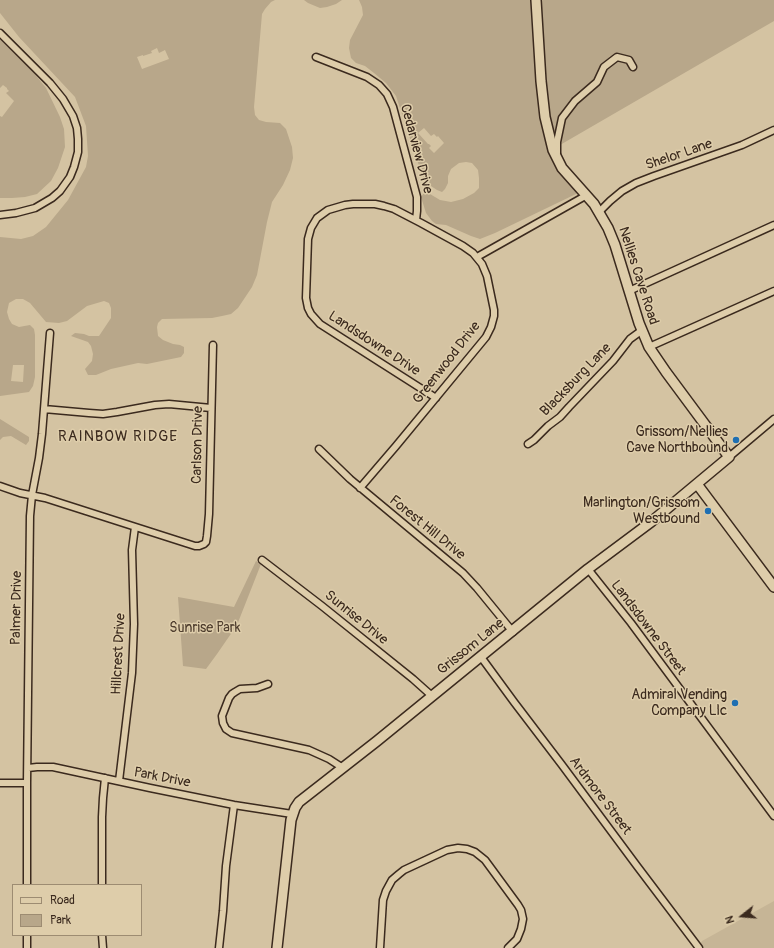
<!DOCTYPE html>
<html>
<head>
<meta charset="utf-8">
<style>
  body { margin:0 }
  #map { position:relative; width:774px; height:948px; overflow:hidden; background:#d4c3a2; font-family:Pangolin,sans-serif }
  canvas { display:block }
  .legend { position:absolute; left:12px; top:884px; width:130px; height:52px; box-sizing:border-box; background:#decdaa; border:1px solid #9d8c72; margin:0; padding:5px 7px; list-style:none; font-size:12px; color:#3b2a1e }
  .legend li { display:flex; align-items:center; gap:8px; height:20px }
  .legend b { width:20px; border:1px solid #9d8c72 }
  .north { position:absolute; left:722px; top:896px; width:40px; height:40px; -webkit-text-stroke:3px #decdaa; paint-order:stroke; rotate:253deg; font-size:11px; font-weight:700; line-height:16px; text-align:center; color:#3b2a1e }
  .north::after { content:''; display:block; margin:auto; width:14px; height:18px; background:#3b2a1e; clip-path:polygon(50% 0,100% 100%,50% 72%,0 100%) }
</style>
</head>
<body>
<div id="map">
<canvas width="774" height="948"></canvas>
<ul class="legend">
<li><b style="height:5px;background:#decdaa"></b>Road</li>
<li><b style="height:11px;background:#b8a78a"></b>Park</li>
</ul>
<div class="north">N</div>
</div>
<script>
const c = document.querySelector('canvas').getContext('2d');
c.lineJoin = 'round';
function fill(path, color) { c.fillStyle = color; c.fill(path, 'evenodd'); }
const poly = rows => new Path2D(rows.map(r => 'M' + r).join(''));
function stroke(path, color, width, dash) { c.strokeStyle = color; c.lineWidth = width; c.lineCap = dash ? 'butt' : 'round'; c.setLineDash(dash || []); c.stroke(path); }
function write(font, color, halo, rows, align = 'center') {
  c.font = font + ' Pangolin,sans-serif'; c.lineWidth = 3; c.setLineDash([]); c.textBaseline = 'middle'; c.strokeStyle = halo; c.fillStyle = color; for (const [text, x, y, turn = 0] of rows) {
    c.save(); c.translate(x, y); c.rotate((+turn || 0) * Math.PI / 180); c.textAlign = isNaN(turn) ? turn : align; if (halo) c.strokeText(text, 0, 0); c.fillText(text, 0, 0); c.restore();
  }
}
fill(poly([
  [774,901,774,948,698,948,702,941]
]), '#c6b596');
fill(poly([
  [0,0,275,0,271,2,265,9,262,14,254,107,255,115,259,120,266,122,280,123,286,129,292,147,293,158,290,170,283,185,272,202,267,222,257,275,252,287,238,308,231,314,222,316,212,318,162,319,158,323,157,327,158,336,163,340,173,344,180,345,184,347,184,353,181,357,147,364,138,363,111,369,96,375,88,375,85,369,92,361,93,354,91,346,88,342,71,336,75,333,84,334,89,336,99,336,111,318,111,308,109,303,104,301,87,306,67,321,59,323,46,322,30,303,23,299,16,299,9,303,7,312,9,319,12,324,19,327,30,325,34,329,35,335,35,377,33,386,29,392,0,396,0,237,21,239,33,236,46,227,68,200,86,167,88,156,86,126,75,97,19,37,0,13],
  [157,48,159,53,165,50,169,59,142,69,137,57,143,55,143,56,152,53,151,51],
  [13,365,24,365,23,382,11,381],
  [304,0,342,0,336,4,327,7,320,8,308,3],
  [359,0,774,0,774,21,560,145,559,151,562,161,579,182,576,194,495,233,480,239,471,236,446,225,436,224,432,221,426,213,421,197,424,193,430,194,440,200,451,202,463,199,474,193,479,188,479,178,478,170,472,163,466,162,459,163,451,169,448,176,448,183,445,189,442,192,437,190,431,186,424,179,420,169,396,96,386,83,374,73,365,66,356,63,351,58,349,48,350,40,363,15,362,7],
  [424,128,431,136,434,134,437,137,438,136,444,143,434,153,429,148,431,146,429,144,428,144,418,133],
  [0,39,29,67,46,88,60,117,64,129,65,147,58,168,51,181,37,194,25,197,12,198,0,198,0,116,2,117,14,101,6,93,9,91,7,89,7,88,3,85,0,88],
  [0,419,29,437,29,441,26,445,11,436,3,437,0,440],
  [256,561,261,564,237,625,217,654,206,669,183,666,178,597,234,607]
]), '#b8a78a');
const street = poly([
  [0,33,50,83,63,99,73,116,77,128,78,139,78,152,74,167,70,177,60,191,52,198,35,208,16,213,0,215],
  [316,57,367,77,379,85,387,94,393,107,417,197,417,211,416,220],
  [557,153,557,142,562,118,575,101,597,82,604,67,617,57,629,60,633,67],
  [599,212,610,201,622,191,636,183,654,176,742,145,774,130],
  [477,257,587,195],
  [629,291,774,225],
  [649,347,774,291],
  [44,409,89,413,103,414,117,412,155,405,169,404,211,408],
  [528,444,534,440,548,426,560,417,569,407,613,361,630,339,641,331],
  [319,449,350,479,463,573,477,588,513,632],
  [729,457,774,419],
  [0,486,20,493,45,498,195,546,199,546,204,544,206,542,207,536,209,514,213,345],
  [360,488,396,446,486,337,491,327,494,316,494,310,487,276,482,264,473,253,463,246,421,223,394,209,384,206,375,204,353,204,345,205,328,210,317,218,311,228,308,239,306,298,308,308,311,314,320,324,436,398],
  [262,560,322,606,413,679,432,696],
  [588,569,631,623,774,816],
  [481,657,514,702,562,765,637,866,699,948],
  [268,684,257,688,240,689,235,692,232,694,229,698,222,716,223,723,226,729,232,733,309,750,329,759,343,768],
  [28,768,37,767,53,767,150,788,234,805,292,814],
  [119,781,132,673,134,624,132,550,135,527],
  [0,783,27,783],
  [27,885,27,783,30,516,32,495,39,458,42,434,50,333],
  [102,885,102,817,103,798,105,778],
  [27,935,27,948],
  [102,935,103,948],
  [219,948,223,911,226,866,234,805],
  [380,948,383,900,386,891,392,880,399,874,404,870,447,850,458,848,467,849,475,852,485,860,518,905,521,910,523,919,521,929,517,939,508,948]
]);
const secondary = poly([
  [697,484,774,587],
  [277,948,291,820,295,808,299,802,377,741,588,569,651,522,729,457,666,372,649,347,639,323,615,245,608,228,594,204,562,168,553,150,545,117,541,81,536,0]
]);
stroke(street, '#3b2a1e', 9);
stroke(secondary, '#3b2a1e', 12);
stroke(street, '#decdaa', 6);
stroke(secondary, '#decdaa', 9);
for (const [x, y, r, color] of [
  [736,440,4,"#1f6fb2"],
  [708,511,4,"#1f6fb2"],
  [735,703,4,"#1f6fb2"]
]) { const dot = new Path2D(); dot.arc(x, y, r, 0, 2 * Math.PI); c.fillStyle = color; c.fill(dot); stroke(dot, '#decdaa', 1.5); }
write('14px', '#3b2a1e', '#decdaa', [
  ["Cedarview Drive",416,149,75],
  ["Shelor Lane",679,155,-19],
  ["Nellies Cave Road",638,276,72],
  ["Landsdowne Drive",374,344,33],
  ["Greenwood Drive",447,363,-52],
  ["Blacksburg Lane",576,380,-46],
  ["Carlson Drive",198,445,-89],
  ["Forest Hill Drive",427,528,39],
  ["Palmer Drive",17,608,-89],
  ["Sunrise Drive",356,618,39],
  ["Landsdowne Street",648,628,53],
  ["Grissom Lane",471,647,-39],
  ["Hillcrest Drive",119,654,-87],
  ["Park Drive",162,778,11],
  ["Ardmore Street",600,796,53]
]);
write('14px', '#3b2a1e', '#decdaa', [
  ["Grissom/Nellies",728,432],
  ["Cave Northbound",728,448],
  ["Marlington/Grissom",700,503],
  ["Westbound",700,519],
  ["Admiral Vending",727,695],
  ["Company Llc",727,711]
], 'right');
write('14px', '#4e3d2e', '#decdaa', [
  ["Sunrise Park",205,628]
]);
c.letterSpacing = '1px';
write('15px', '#3b2a1e', '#decdaa', [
  ["RAINBOW RIDGE",118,437]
]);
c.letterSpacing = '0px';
</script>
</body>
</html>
